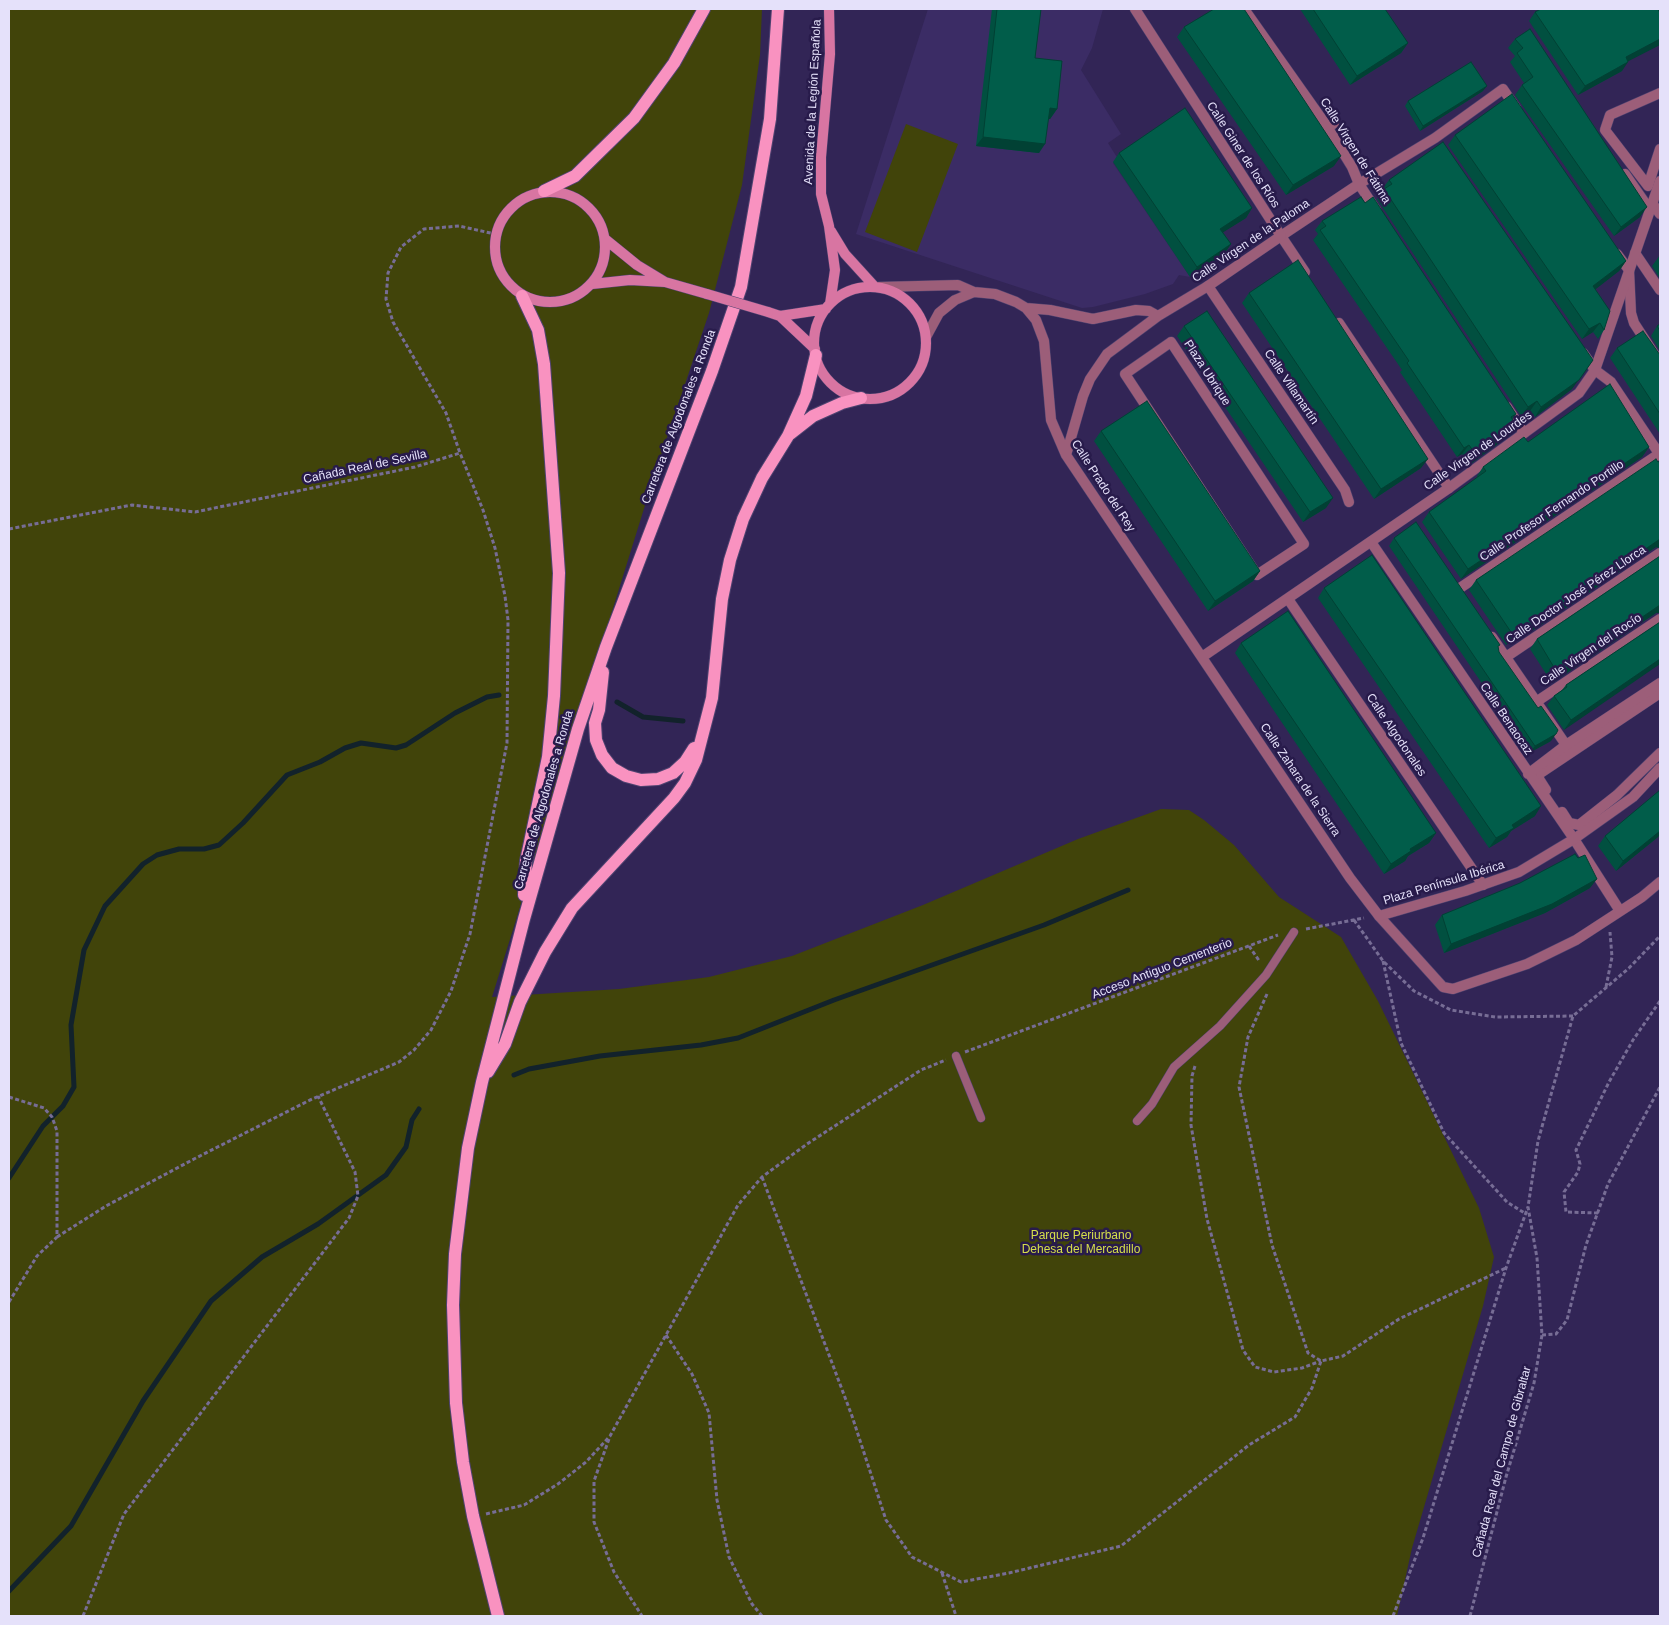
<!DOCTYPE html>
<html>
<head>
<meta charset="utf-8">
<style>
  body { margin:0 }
  #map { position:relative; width:1669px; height:1625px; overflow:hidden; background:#322556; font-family:Helvetica,sans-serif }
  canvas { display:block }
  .frame { position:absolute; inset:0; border:10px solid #e5e1fa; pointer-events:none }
</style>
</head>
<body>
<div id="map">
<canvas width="1669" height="1625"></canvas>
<div class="frame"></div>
</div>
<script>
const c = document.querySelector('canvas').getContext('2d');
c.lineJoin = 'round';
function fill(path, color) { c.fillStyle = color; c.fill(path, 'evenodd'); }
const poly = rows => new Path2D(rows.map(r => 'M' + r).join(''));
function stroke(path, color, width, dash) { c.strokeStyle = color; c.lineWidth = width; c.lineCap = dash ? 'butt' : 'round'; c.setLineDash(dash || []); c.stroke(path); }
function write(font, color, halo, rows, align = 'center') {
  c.font = font + ' Helvetica,sans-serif'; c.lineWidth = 5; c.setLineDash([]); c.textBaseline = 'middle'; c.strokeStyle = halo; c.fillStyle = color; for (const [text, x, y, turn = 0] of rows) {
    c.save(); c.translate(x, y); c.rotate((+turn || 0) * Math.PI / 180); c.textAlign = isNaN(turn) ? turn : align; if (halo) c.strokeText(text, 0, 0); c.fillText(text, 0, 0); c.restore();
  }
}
fill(poly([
  [928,9,1103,9,1092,48,1081,70,1121,134,1108,143,1118,159,1113,163,1190,277,1179,275,1173,284,1145,294,1093,307,1082,308,856,234]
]), '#3b2c65');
fill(poly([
  [9,9,762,9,760,55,742,185,709,313,656,470,492,997,619,989,709,977,792,956,923,905,1078,839,1161,809,1189,810,1204,820,1234,845,1279,897,1341,937,1378,1001,1479,1208,1494,1257,1483,1306,1412,1548,1397,1616,9,1616],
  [906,124,958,144,917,252,865,232]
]), '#41440a');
stroke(poly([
  [617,702,643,717,683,721],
  [514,1075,529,1069,600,1056,701,1045,738,1038,834,1000,1044,925,1128,890],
  [9,1178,43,1126,63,1106,74,1087,71,1025,84,950,105,906,143,864,157,855,179,849,204,849,219,845,243,823,287,775,320,762,345,748,361,743,396,748,406,745,455,713,487,697,499,695],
  [9,1591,71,1526,143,1401,211,1301,262,1257,318,1224,386,1175,406,1147,412,1120,419,1109]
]), '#12222b', 5);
const service = poly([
  [1328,128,1335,124],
  [956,1056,981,1118],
  [1137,1121,1152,1104,1174,1067,1220,1026,1266,975,1294,932]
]);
const pedestrian = poly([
  [1648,186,1605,130,1610,115,1660,93],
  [1648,186,1660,149],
  [1171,342,1304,544,1257,575,1125,374,1171,342],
  [1546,790,1539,779,1539,774,1660,693],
  [1562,812,1569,823,1579,825,1617,795,1660,753]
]);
const minor = poly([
  [1244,9,1328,128,1352,167,1359,184,1376,210],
  [1625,174,1650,210],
  [1652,203,1660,214],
  [1635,253,1660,290],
  [1617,254,1629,270,1631,313,1634,323,1660,363],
  [1305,272,1281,236,1359,184,1435,138,1503,89,1516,108],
  [1208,286,1345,490,1349,502],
  [1339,323,1449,488],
  [1583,353,1595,370,1611,382,1660,455],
  [1507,407,1524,433],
  [1371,542,1574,839,1620,911],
  [1460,588,1659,454],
  [1288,599,1483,885],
  [1492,637,1566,745],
  [1506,657,1660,553],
  [1536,702,1660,619],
  [1528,774,1566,745,1660,683],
  [1379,916,1443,987,1453,989,1527,964,1576,940,1642,897,1660,882]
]);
const tertiary = poly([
  [879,287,958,285,974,292,995,294,1016,302,1026,308,1036,320,1044,341,1051,420,1066,455,1350,878,1379,916,1465,891,1519,872,1574,839,1633,797,1660,768],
  [1026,308,1050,310,1093,319,1136,310,1149,311,1158,316],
  [926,337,939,313,955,300,974,292],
  [1066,455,1083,396,1090,379,1107,354,1158,316,1208,286,1281,236,1135,9],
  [1202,657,1449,488,1579,393,1595,370,1660,181]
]);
const secondary = poly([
  [829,9,830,54,821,157,821,194,829,226,835,270,830,304],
  '495 247a55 55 0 1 1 110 0a55 55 0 1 1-110 0Z',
  [831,231,845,254,875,287],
  [605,239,637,265,665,282],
  [592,284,630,280,665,282,707,294],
  '814 343a56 56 0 1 1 112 0a56 56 0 1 1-112 0Z',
  [768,312,780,316,815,349],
  [780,316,826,309]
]);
const primary = poly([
  [544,191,575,176,634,118,674,63,704,9],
  [522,296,538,330,544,364,559,573,554,696,548,757,526,861,524,895],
  [790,434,813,416,842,403,861,398],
  [603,672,599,710,595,723,596,740,602,755,612,768,626,776,641,780,658,779,673,773,685,762,694,748],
  [488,1072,505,1044,520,1002,545,952,572,908,674,798,685,783,696,760,712,698,722,599,730,560,743,519,762,478,788,436,806,396,816,355],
  [498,1616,473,1516,463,1462,456,1403,453,1305,455,1254,468,1148,482,1082,524,919,578,729,606,647,712,371,741,287,770,119,778,9]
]);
stroke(service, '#4f4370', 9);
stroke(pedestrian, '#4f4370', 11);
stroke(minor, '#4f4370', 11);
stroke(tertiary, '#4f4370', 11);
stroke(secondary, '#4f4370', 11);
stroke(primary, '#4f4370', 14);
stroke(poly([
  [9,529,132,505,195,512,415,467,460,453,446,413,393,322,386,299,388,273,401,247,424,229,459,226,495,234],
  [1354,920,1383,961,1414,991,1451,1010,1495,1017,1573,1016],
  [1306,929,1364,918],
  [1249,946,1260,962],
  [1383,961,1401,1043,1444,1133,1507,1202,1526,1214],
  [1606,987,1612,957,1610,932],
  [1267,994,1248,1037,1239,1087,1272,1245,1308,1353,1321,1361,1343,1356,1399,1319,1506,1268],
  [965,1052,1278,935],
  [1195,1066,1192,1076,1191,1125,1207,1219,1243,1350,1255,1367,1274,1372,1302,1368,1321,1361],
  [9,1097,44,1108,52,1117,57,1131,57,1237,37,1256,9,1302],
  [762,1177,852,1416,886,1520,912,1557,961,1582,1009,1573,1121,1546,1249,1445,1295,1417,1312,1388,1321,1361],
  [1598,1213,1566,1212,1564,1192,1578,1172,1580,1164,1576,1150,1609,1082,1633,1040,1660,1001],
  [57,1237,106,1206,194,1159,310,1100,399,1062,414,1050,431,1030,451,991,470,934,507,743,508,620,505,596,495,548,483,510,460,453],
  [666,1335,692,1374,709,1413,717,1500,729,1557,752,1604,762,1616],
  [1542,1335,1556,1334,1567,1320,1586,1245,1608,1184,1660,1087],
  [609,1439,594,1481,594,1522,614,1572,642,1616],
  [486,1514,524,1505,558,1484,586,1462,610,1436,738,1205,762,1177,807,1144,921,1070,946,1060],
  [942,1573,956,1616],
  [83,1616,124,1514,349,1218,358,1196,355,1172,318,1096],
  [1393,1616,1423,1538,1506,1268,1528,1207],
  [1470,1616,1506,1477,1534,1383,1542,1335,1537,1258,1528,1207,1538,1141,1573,1016,1629,968,1660,936]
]), '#776d95', 3, [4, 2.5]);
stroke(service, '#9c5e79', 8);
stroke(pedestrian, '#9c5e79', 10);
stroke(minor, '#9c5e79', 10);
stroke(tertiary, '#9c5e79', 10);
stroke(secondary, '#d875a2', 10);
stroke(primary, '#f992c0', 12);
const secondaryBridge = poly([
  [707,294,768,312]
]);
stroke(secondaryBridge, '#4f4370', 11, []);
stroke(secondaryBridge, '#d875a2', 10);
fill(poly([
  [992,9,1041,9,1035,58,1057,109,1050,119,1048,119,1039,153,976,146],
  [1300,9,1385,9,1408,43,1401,53,1350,85],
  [1535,12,1622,71,1578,95,1529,21],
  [1184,27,1334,166,1286,195,1177,37],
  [1530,29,1640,217,1614,236,1515,95,1522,85,1524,83,1510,62,1515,56,1508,48,1515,39],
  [1483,91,1420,131,1405,106,1408,101],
  [1455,135,1626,261,1619,271,1595,289,1604,330,1598,339,1593,332,1582,339,1448,145],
  [1119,153,1252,208,1246,218,1223,232,1231,244,1224,254,1190,277,1113,162],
  [1389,180,1572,389,1535,417,1530,411,1521,416,1377,199,1383,191,1382,189],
  [1322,221,1516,414,1512,420,1510,435,1469,465,1462,454,1457,457,1400,372,1402,370,1313,240,1318,234,1315,230],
  [1660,255,1660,279,1652,266],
  [1249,293,1421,468,1374,499,1242,303],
  [1660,324,1660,351,1651,336,1657,326],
  [1184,326,1326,508,1303,522,1177,336],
  [1617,348,1660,355,1660,434,1610,358],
  [1101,431,1260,571,1253,581,1208,611,1094,441],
  [1528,442,1649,447,1642,457,1461,579,1422,522,1429,512,1477,478,1477,476,1483,467],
  [1660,461,1660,548,1656,547,1523,637,1521,635,1506,645,1469,590,1476,580],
  [1394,538,1499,652,1551,741,1529,753,1389,546],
  [1660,556,1660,613,1656,613,1552,683,1530,649,1537,639],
  [1324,588,1535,816,1511,831,1507,837,1489,848,1318,598],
  [1660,622,1564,730,1547,705,1554,696,1562,690,1566,685],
  [1241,643,1436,833,1429,843,1408,856,1405,861,1384,874,1235,653],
  [1605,836,1658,837,1616,871,1598,846],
  [1590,888,1545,913,1444,953,1435,925,1442,915]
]), '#015040');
fill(poly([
  [1660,39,1660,45,1619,66,1626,57],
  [1408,43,1401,53,1350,85,1357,76],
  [1628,62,1622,71,1578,95,1585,86],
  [1487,86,1483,91,1420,131,1423,126],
  [1050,108,1057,109,1050,119,1043,118],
  [983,137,1045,144,1039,153,976,146],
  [1341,156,1334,166,1286,195,1293,185],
  [1647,207,1640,217,1614,236,1621,227],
  [1252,208,1246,218,1214,238,1220,229],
  [1231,244,1224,254,1190,277,1197,267],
  [1626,261,1619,271,1587,296,1593,286],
  [1600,323,1593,332,1582,339,1589,329],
  [1593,360,1572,389,1535,417,1541,407],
  [1537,401,1530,411,1521,416,1528,407],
  [1516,426,1510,435,1469,465,1476,455],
  [1469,445,1462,454,1457,457,1464,448],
  [1649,447,1642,457,1461,579,1468,569],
  [1428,459,1421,468,1374,499,1381,489],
  [1333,498,1326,508,1303,522,1310,512],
  [1660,539,1660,548,1656,547,1523,637,1530,628],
  [1260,571,1253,581,1208,611,1215,601],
  [1660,605,1660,613,1656,613,1552,683,1558,674],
  [1528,625,1521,635,1506,645,1513,635],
  [1660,659,1660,664,1564,730,1571,720],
  [1556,734,1551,741,1529,753,1535,746],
  [1541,806,1535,816,1511,831,1507,837,1489,848,1496,838,1512,825],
  [1660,831,1660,835,1658,837,1616,871,1623,861],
  [1436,833,1429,843,1408,856,1405,861,1384,874,1391,864,1410,849],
  [1597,879,1590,888,1545,913,1444,953,1451,944]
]), '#014134');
const building = poly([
  [997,9,1041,9,1035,58,1062,61,1057,109,1050,108,1045,144,983,137,997,9],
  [1214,9,1244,9,1341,156,1293,185,1184,27,1214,9],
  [1313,9,1385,9,1408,43,1357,76,1313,9],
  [1541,9,1658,9,1660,13,1660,39,1626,57,1628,62,1585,86,1535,12,1541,9],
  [1530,29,1647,207,1621,227,1522,85,1533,77,1517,53,1523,48,1515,39,1530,29],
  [1471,62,1487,86,1423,126,1408,101,1471,62],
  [1512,94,1626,261,1593,286,1610,311,1604,330,1600,323,1589,329,1455,135,1512,94],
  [1185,108,1252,208,1220,229,1231,244,1197,267,1119,153,1185,108],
  [1443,142,1593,360,1579,380,1541,407,1537,401,1528,407,1384,189,1392,184,1389,180,1443,142],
  [1361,197,1365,203,1373,197,1516,414,1511,417,1516,426,1476,455,1469,445,1464,448,1407,363,1409,361,1320,230,1326,226,1322,221,1361,197],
  [1298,260,1428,459,1381,489,1249,293,1298,260],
  [1207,311,1333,498,1310,512,1184,326,1207,311],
  [1660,324,1660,331,1657,326,1660,324],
  [1643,331,1660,355,1660,414,1617,348,1643,331],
  [1610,384,1649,447,1468,569,1429,512,1486,471,1483,467,1524,437,1528,442,1610,384],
  [1147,401,1260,571,1215,601,1101,431,1147,401],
  [1656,459,1658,462,1660,461,1660,539,1530,628,1528,625,1513,635,1476,580,1656,459],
  [1416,522,1500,645,1498,646,1499,652,1538,708,1541,706,1558,730,1556,734,1535,746,1394,538,1416,522],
  [1372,555,1541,806,1512,825,1514,828,1496,838,1324,588,1372,555],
  [1660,556,1660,605,1558,674,1537,639,1660,556],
  [1288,611,1436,833,1410,849,1411,851,1391,864,1241,643,1288,611],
  [1660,622,1660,659,1571,720,1554,696,1567,687,1566,685,1660,622],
  [1660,790,1660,831,1623,861,1605,836,1660,790],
  [1575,854,1578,858,1585,855,1597,879,1552,904,1451,944,1442,915,1520,883,1575,854]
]);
fill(building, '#015d4a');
stroke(building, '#014134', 1);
write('12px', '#e5e1fa', '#281b4b', [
  ["Avenida de la Legión Española",813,102,-87],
  ["Calle Virgen de Fátima",1355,151,58],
  ["Calle Giner de los Ríos",1243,155,57],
  ["Calle Virgen de la Paloma",1251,241,-34],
  ["Plaza Ubrique",1207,373,57],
  ["Calle Villamartín",1291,387,56],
  ["Carretera de Algodonales a Ronda",679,417,-69],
  ["Calle Virgen de Lourdes",1478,451,-35],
  ["Cañada Real de Sevilla",365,467,-12],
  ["Calle Prado del Rey",1103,486,57],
  ["Calle Profesor Fernando Portillo",1552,511,-34],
  ["Calle Doctor José Pérez Llorca",1576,595,-34],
  ["Calle Virgen del Rocío",1591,650,-34],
  ["Calle Benaocaz",1506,719,56],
  ["Calle Algodonales",1396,735,56],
  ["Calle Zahara de la Sierra",1300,780,56],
  ["Carretera de Algodonales a Ronda",544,800,-74],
  ["Plaza Península Ibérica",1444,883,-17],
  ["Acceso Antiguo Cementerio",1162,969,-21],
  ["Cañada Real del Campo de Gibraltar",1502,1462,-75]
]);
write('12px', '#d6df4b', '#281b4b', [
  ["Parque Periurbano",1081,1236],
  ["Dehesa del Mercadillo",1081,1250]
]);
</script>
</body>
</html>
